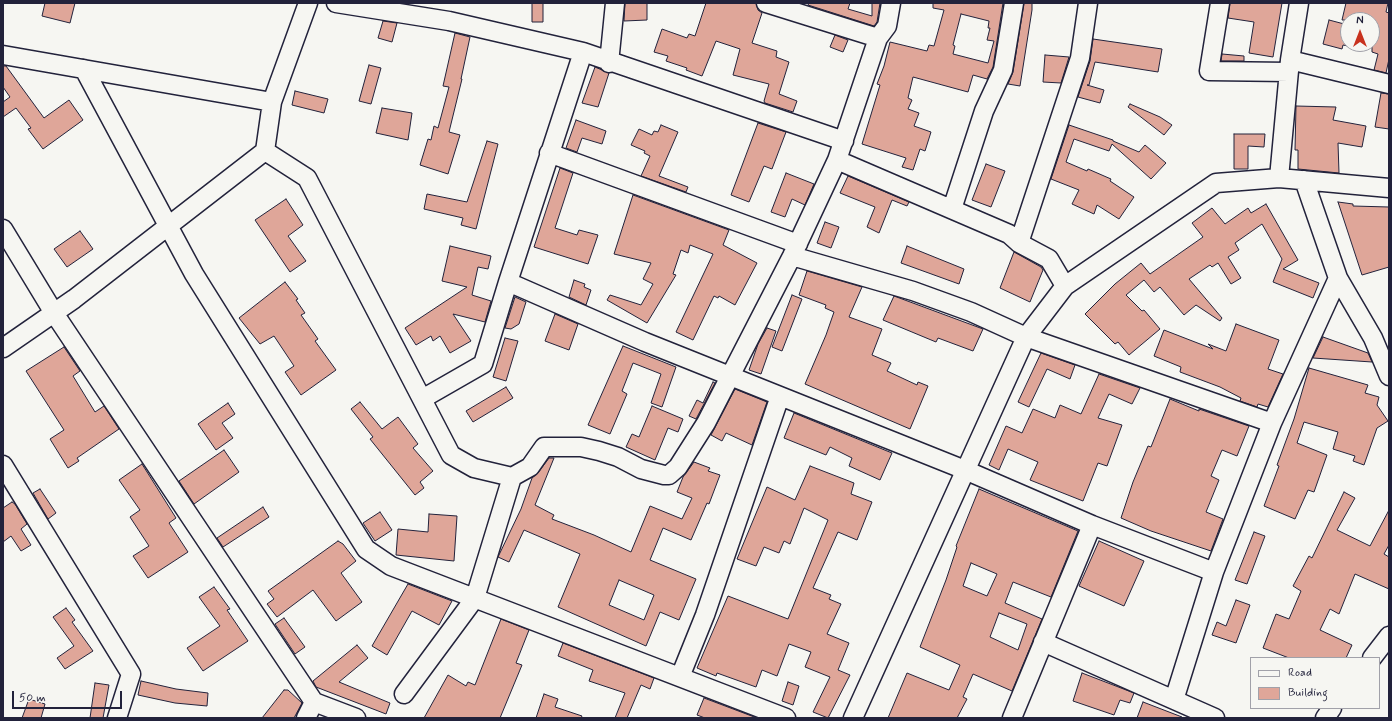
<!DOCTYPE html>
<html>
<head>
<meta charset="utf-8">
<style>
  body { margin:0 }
  #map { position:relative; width:1392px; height:721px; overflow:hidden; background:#f6f6f2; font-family:Mynerve,sans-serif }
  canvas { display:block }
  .frame { position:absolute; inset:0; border:4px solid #22223b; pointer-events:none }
  .legend { position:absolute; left:1250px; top:657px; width:130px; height:52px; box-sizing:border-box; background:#f6f6f2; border:1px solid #a1a1a9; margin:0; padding:5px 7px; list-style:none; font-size:12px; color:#22223b }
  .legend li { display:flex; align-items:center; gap:8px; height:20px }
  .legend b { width:20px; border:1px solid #a1a1a9 }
  .north { position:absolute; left:1340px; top:12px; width:40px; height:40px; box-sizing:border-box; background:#f6f6f2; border:1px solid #a1a1a9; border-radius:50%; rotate:0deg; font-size:11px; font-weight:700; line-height:16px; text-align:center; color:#22223b }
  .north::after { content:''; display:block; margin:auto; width:14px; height:18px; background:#c8321e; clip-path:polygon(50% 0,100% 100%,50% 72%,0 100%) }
  .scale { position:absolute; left:12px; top:691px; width:110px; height:18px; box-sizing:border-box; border:2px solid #22223b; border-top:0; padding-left:5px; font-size:12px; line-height:14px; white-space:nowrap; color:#22223b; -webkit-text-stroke:3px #f6f6f2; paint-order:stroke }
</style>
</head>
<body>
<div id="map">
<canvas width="1392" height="721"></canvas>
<div class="frame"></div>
<ul class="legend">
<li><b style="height:5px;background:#f6f6f2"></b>Road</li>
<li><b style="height:11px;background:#dfa699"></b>Building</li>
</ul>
<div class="north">N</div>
<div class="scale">50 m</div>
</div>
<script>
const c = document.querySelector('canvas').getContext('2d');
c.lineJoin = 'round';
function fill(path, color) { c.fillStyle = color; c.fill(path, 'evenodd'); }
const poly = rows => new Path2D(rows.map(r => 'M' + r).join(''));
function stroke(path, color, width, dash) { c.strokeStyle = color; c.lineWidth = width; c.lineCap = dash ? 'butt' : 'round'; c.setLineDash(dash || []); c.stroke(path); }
const building = poly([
  [45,3,75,3,70,23,42,16,45,3],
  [532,3,543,3,543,22,532,22,532,3],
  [625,3,647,3,647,20,624,21,625,3],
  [706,3,756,3,758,10,762,13,752,43,777,51,776,57,789,62,779,94,797,101,793,112,765,103,764,101,769,84,733,75,740,49,716,41,702,76,686,70,687,68,666,61,668,56,654,52,662,29,687,38,689,34,695,36,706,3],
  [809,3,850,3,848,9,872,16,872,3,880,3,877,22,874,26,808,5,809,3],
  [933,3,1003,3,993,67,987,79,973,75,968,92,913,77,908,98,912,100,908,109,919,113,914,126,931,132,925,151,920,149,913,170,902,167,906,158,862,144,880,85,877,84,884,66,890,42,927,51,929,45,934,46,944,10,933,8,933,3],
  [961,14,989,21,988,28,990,28,987,40,994,41,988,63,953,54,955,46,953,45,961,14],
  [1024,3,1032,3,1032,10,1020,86,1008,84,1013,72,1024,3],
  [1230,3,1282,3,1273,57,1249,53,1254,22,1228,18,1230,3],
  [1346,3,1388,3,1386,12,1389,13,1389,59,1386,73,1374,70,1378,54,1372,52,1372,20,1342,20,1346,3],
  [1329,20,1348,25,1348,46,1343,45,1342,49,1323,44,1329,20],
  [383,21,397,23,392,42,378,38,383,21],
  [455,33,470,37,461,79,462,79,449,132,460,135,448,174,420,165,428,139,431,140,434,126,438,128,449,87,443,86,455,33],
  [835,35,848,40,843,52,830,47,835,35],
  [1093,39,1162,49,1158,72,1095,62,1089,85,1087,85,1104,90,1100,103,1078,97,1090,61,1093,39],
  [1222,54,1244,56,1244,61,1221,61,1222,54],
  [1045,55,1069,57,1061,83,1043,82,1045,55],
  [369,65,381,68,371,104,359,101,369,65],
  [3,66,6,66,44,118,69,100,83,120,43,149,28,129,31,128,16,108,3,117,3,102,10,97,3,87,3,66],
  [595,67,609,73,598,107,582,103,595,67],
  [295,91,328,99,324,113,292,105,295,91],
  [1381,93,1389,94,1389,129,1375,127,1381,93],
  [1130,104,1160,117,1172,125,1164,135,1128,107,1130,104],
  [1296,106,1336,107,1333,120,1366,126,1362,147,1338,143,1339,173,1298,169,1298,150,1295,150,1296,106],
  [382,108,412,113,408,140,376,133,382,108],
  [576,120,606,131,602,144,582,138,577,152,566,148,576,120],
  [758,123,786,132,772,169,764,166,749,202,731,195,758,123],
  [661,125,678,132,659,176,688,187,686,192,641,176,650,156,644,153,645,151,631,145,639,129,652,135,654,131,658,132,661,125],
  [1069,125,1113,140,1113,141,1139,152,1145,145,1166,163,1151,179,1112,144,1109,151,1074,139,1066,162,1087,171,1088,169,1111,179,1110,181,1134,197,1119,219,1097,205,1094,214,1072,204,1079,190,1051,179,1069,125],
  [1234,134,1265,134,1264,147,1248,146,1248,169,1234,169,1234,134],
  [487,141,498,144,476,229,461,225,463,218,424,209,427,194,467,202,487,141],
  [986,164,1005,171,991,207,972,200,986,164],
  [560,168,573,173,555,228,577,235,579,230,598,235,588,264,534,247,560,168],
  [786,173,814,184,805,205,792,199,785,217,771,212,786,173],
  [848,176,909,202,907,206,892,200,879,233,867,227,875,207,840,193,848,176],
  [633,195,729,230,723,245,757,263,735,305,719,296,718,298,714,296,693,340,676,332,713,254,690,245,688,253,681,250,673,274,676,275,647,323,607,300,610,295,641,305,653,284,643,279,651,263,614,254,633,195],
  [286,199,303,225,288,236,306,261,290,272,255,220,286,199],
  [1338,202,1353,204,1353,206,1389,207,1389,267,1362,275,1338,202],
  [1266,204,1298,260,1283,269,1319,283,1313,298,1273,282,1282,259,1262,224,1235,243,1239,250,1228,257,1241,278,1231,284,1218,263,1212,267,1210,265,1189,279,1222,318,1220,321,1196,305,1184,315,1160,287,1154,292,1144,280,1126,295,1142,311,1144,310,1160,329,1129,355,1118,342,1115,344,1085,314,1115,284,1141,263,1150,274,1203,237,1192,223,1212,208,1225,224,1248,208,1251,213,1266,204],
  [825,222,839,227,831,248,817,243,825,222],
  [80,231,93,249,67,267,54,249,80,231],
  [450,246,491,256,488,269,478,267,472,295,491,301,485,322,453,314,471,341,450,353,440,336,433,341,431,336,416,345,405,328,467,287,442,281,450,246],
  [907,246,964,269,959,284,901,263,907,246],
  [1014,252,1041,267,1043,270,1030,302,1000,288,1014,252],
  [807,271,862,287,849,317,882,329,872,355,891,363,887,371,917,385,918,382,928,386,910,429,805,384,826,335,834,312,825,308,826,305,799,295,807,271],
  [574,280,585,284,584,287,591,290,586,305,569,297,574,280],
  [285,282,298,299,296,300,305,313,301,315,318,339,315,341,336,370,301,395,285,372,294,366,274,336,260,344,239,318,285,282],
  [792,295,802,299,782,351,772,347,792,295],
  [894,296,983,329,973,351,938,338,936,342,883,320,894,296],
  [515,297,526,302,519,324,511,329,505,328,515,297],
  [555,314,578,324,569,350,545,341,555,314],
  [1236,324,1279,340,1268,369,1283,374,1268,407,1258,404,1257,407,1240,401,1241,398,1220,387,1180,372,1181,367,1154,356,1164,330,1213,349,1208,344,1226,351,1236,324],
  [767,328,776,331,761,374,749,370,758,344,767,328],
  [1323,337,1368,353,1372,362,1313,358,1323,337],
  [505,338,518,341,506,381,493,377,505,338],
  [623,346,676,367,662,407,651,403,661,374,633,363,622,391,627,394,610,434,588,425,623,346],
  [64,347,80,371,73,376,95,412,104,406,119,429,77,458,79,461,68,468,50,439,64,430,26,371,64,347],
  [1041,353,1075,365,1070,379,1047,369,1029,407,1018,402,1041,353],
  [1309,368,1368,385,1365,393,1379,397,1377,405,1388,421,1377,428,1364,465,1353,461,1355,456,1333,449,1338,432,1304,422,1297,443,1327,455,1314,492,1308,490,1295,519,1264,506,1279,466,1277,465,1294,419,1309,368],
  [1099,374,1140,388,1132,404,1109,394,1098,418,1122,425,1107,466,1098,463,1083,501,1030,480,1038,462,1008,449,999,470,989,465,1006,426,1022,433,1033,409,1055,418,1060,405,1081,414,1099,374],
  [713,382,715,383,696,419,689,416,697,400,703,403,713,382],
  [506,387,513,398,473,422,466,411,506,387],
  [735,389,767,402,752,445,726,433,722,441,711,435,735,389],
  [1170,399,1199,411,1199,409,1249,426,1237,456,1222,450,1211,476,1219,480,1206,512,1223,519,1211,551,1151,531,1121,518,1133,482,1148,446,1151,447,1170,399],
  [360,402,382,429,398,417,418,444,413,448,433,471,420,482,424,488,415,495,370,439,373,437,351,409,360,402],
  [228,403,235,414,222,423,233,438,216,450,198,424,228,403],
  [652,406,683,419,678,432,668,428,655,460,626,447,632,434,639,437,652,406],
  [794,413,892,453,880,480,849,466,852,458,830,447,826,455,784,438,794,413],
  [224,450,239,472,194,504,179,481,224,450],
  [549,458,554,458,535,505,554,515,552,519,594,535,631,552,650,506,682,519,692,498,677,492,683,477,694,462,710,468,708,471,720,475,709,504,707,503,691,540,663,528,650,560,696,579,679,620,660,612,646,646,558,607,580,554,524,530,509,562,498,557,521,509,532,478,538,473,549,458],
  [619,580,654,595,644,620,609,605,619,580],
  [142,464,176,518,169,523,188,552,148,578,133,556,149,546,130,517,140,510,119,480,142,464],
  [810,466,854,483,851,494,872,502,857,540,838,532,813,588,831,595,829,599,841,604,827,634,849,643,838,670,850,675,828,718,813,712,830,677,805,667,811,652,789,644,777,676,762,670,756,687,717,673,716,676,697,668,728,596,788,619,828,520,804,508,790,544,784,541,779,553,764,547,756,566,737,559,767,487,795,500,810,466],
  [40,489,56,513,48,519,33,493,40,489],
  [979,489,1078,531,1051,597,1013,582,1005,603,1042,619,1012,691,973,674,963,697,967,699,957,718,888,718,907,673,949,690,960,665,920,647,946,580,957,547,956,546,979,489],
  [971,563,997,574,987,596,963,586,971,563],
  [999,613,1027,624,1018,650,990,637,999,613],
  [1344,492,1355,498,1337,530,1370,546,1389,510,1389,545,1384,554,1389,557,1389,589,1355,574,1339,614,1330,609,1320,630,1352,645,1346,658,1289,658,1263,648,1276,614,1289,619,1301,591,1293,586,1309,556,1312,558,1344,492],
  [12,502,15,504,27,524,21,529,31,545,21,551,11,536,3,542,3,508,12,502],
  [263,507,269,517,223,547,217,538,263,507],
  [380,512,392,530,375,541,363,523,380,512],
  [429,514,457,516,454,561,396,555,398,529,428,532,429,514],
  [1254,532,1265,536,1247,584,1235,580,1254,532],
  [338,541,343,544,356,561,341,573,362,602,336,621,313,590,277,617,267,604,274,599,268,591,338,541],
  [1099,541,1144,561,1124,606,1079,586,1099,541],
  [408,584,452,601,439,625,412,611,387,655,372,646,408,584],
  [214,587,230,609,227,610,248,641,203,671,187,648,220,626,199,597,214,587],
  [1236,600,1250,605,1236,643,1212,635,1217,622,1226,626,1236,600],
  [66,608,75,620,72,622,93,651,65,669,57,658,74,646,53,617,66,608],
  [284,618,305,647,295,654,275,624,284,618],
  [501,619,529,630,516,663,522,665,500,718,424,718,448,675,466,686,468,682,475,685,501,619],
  [563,643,654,678,650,689,641,685,627,718,615,718,625,693,589,681,593,670,558,656,563,643],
  [357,645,368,658,339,682,390,703,386,714,316,687,313,681,357,645],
  [1082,673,1134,693,1130,703,1120,700,1114,715,1073,701,1082,673],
  [141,681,176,689,208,693,207,706,175,703,138,695,141,681],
  [788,682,799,686,793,705,782,701,788,682],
  [95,683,109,685,103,718,90,718,95,683],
  [284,690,288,690,302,703,294,718,262,718,284,690],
  [544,694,558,699,555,707,582,716,581,718,536,718,544,694],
  [704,698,757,718,705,718,697,715,704,698],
  [29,699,45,704,41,718,22,718,29,699],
  [1143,702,1182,717,1182,718,1137,718,1143,702]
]);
fill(building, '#dfa699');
stroke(building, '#22223b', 1);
const minor = poly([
  [336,3,449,21,583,52,844,141],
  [766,3,878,38],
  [1220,3,1209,71,1289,72],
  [3,55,272,102],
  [1290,60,1389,84],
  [609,63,615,3],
  [84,69,194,274,366,549,391,566,786,718],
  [265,151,307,178,451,455,474,468,512,477,475,598,404,694],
  [549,153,798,244],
  [837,160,1009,234,1019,243,1049,259,1065,286],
  [1279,178,1290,60,1299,3],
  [1304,180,1338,278,1373,338,1389,376],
  [952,209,984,111,1003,70,1014,3],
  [3,229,54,313,314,702],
  [1019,243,1080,58,1088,3],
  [792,256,913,291,971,312,1026,337,1272,423],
  [508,282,645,342,965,470,1092,525,1214,572],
  [3,348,74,299,265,151,272,102,308,3],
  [422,399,483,364,508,282,583,52],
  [3,465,131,674,117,718],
  [512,477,530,467,544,447,581,447,599,451,618,457,641,469,664,475,669,475,678,467,706,423,792,256,837,160,878,38,887,26,891,3],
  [1043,642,1215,718],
  [1372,658,1389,636],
  [680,677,705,615,780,396],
  [1174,700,1214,572,1272,423,1338,278],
  [306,718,314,702,356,718],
  [853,718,1026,337,1065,286,1216,183,1279,178,1389,188],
  [1012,718,1092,525],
  [1325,718,1332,708]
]);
stroke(minor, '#22223b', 21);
stroke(minor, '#f6f6f2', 18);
</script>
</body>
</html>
